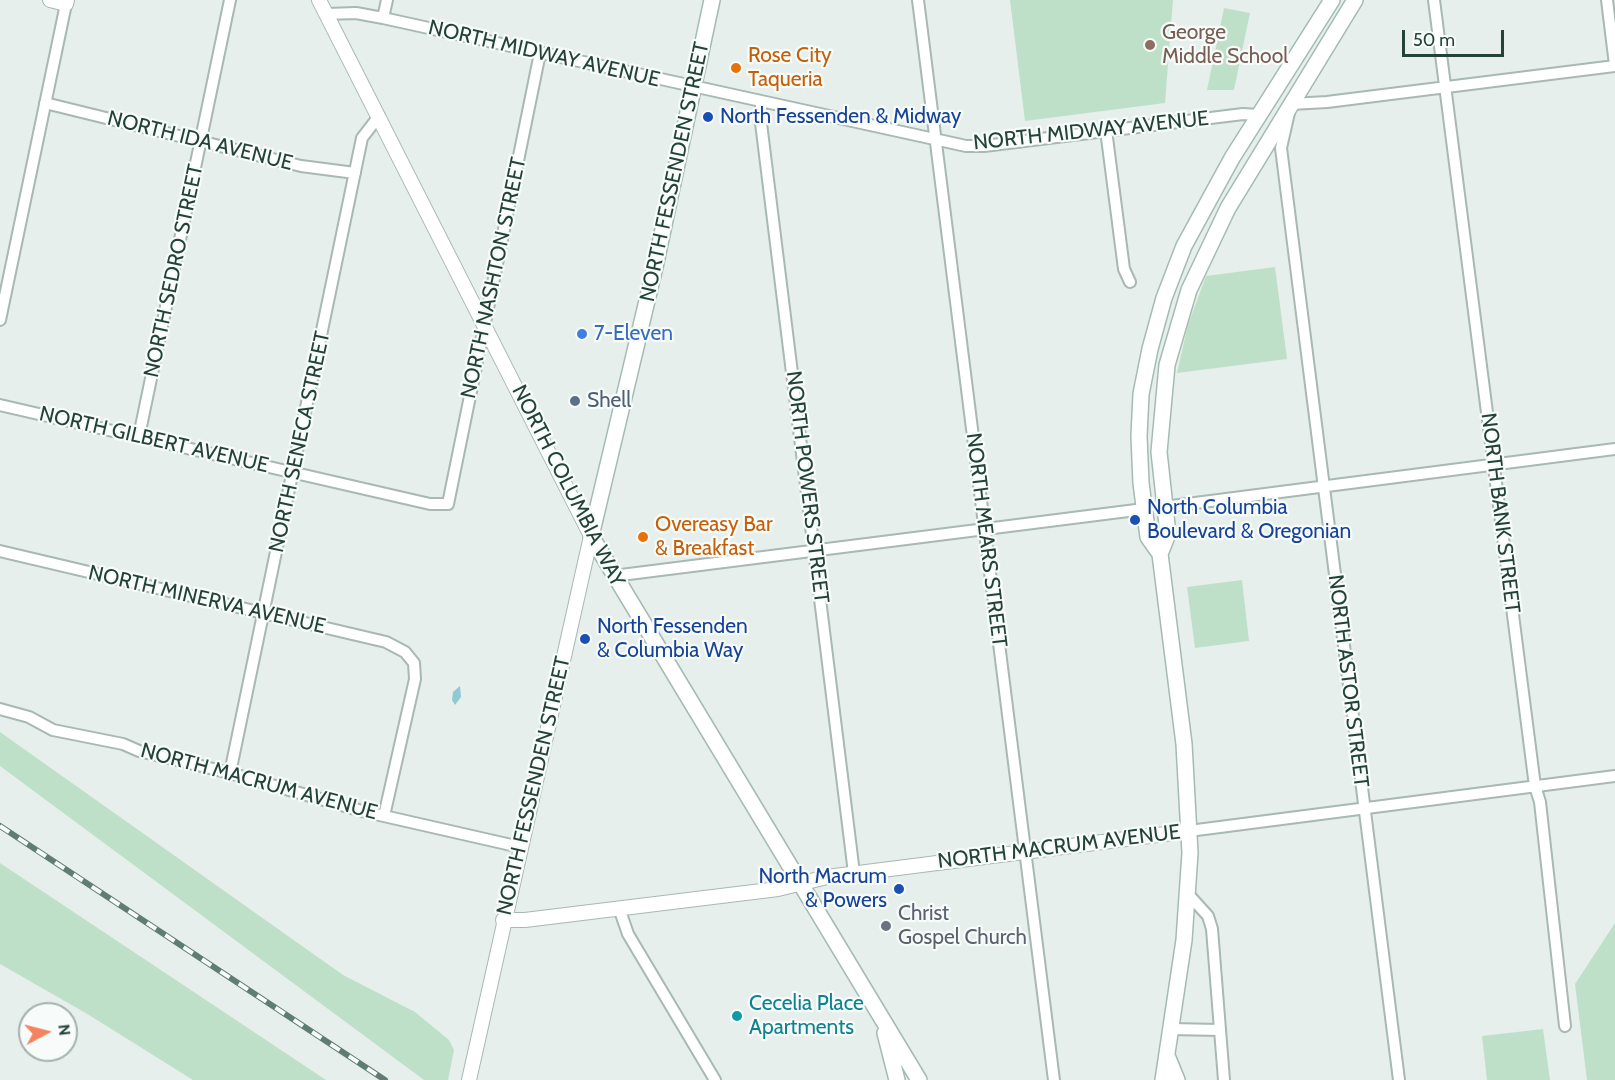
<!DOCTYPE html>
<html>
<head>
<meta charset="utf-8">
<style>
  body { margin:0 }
  #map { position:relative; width:1615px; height:1080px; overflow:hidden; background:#e6efeb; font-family:Cabin,sans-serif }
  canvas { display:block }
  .north { position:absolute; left:18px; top:1002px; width:60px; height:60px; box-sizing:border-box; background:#f7fbf9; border:2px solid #a3b1ad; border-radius:50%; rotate:83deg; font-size:16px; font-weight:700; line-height:24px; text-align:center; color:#24423a }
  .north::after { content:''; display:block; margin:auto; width:21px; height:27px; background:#f4845f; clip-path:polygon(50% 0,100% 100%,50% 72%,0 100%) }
  .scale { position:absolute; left:1402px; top:30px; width:102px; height:27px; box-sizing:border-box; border:3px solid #24423a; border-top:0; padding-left:8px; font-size:18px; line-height:21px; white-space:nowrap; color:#24423a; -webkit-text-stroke:4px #f7fbf9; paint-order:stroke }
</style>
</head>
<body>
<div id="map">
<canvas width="1615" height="1080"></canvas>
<div class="north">N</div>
<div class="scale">50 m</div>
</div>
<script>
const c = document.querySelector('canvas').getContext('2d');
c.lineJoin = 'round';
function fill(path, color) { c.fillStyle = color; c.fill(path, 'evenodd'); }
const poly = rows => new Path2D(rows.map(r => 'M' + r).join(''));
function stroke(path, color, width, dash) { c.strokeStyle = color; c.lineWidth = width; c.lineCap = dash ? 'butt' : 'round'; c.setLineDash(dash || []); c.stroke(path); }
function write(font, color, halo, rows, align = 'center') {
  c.font = font + ' Cabin,sans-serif'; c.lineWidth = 4.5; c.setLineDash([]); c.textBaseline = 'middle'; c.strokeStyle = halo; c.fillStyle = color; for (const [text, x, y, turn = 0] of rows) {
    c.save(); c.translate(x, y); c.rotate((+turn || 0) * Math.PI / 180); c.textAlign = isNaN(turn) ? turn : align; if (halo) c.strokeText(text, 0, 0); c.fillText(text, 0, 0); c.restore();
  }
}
fill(poly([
  [1010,0,1173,0,1165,103,1025,121],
  [1224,8,1250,13,1246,32,1234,90,1207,90],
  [1275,267,1287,359,1177,373,1188,325,1206,276],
  [1242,580,1249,641,1195,648,1187,587],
  [0,732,343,975,415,1012,449,1040,454,1050,448,1080,424,1080,0,766],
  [0,863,326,1080,193,1080,89,1015,0,964],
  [1615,923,1615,1080,1587,1080,1575,984],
  [1543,1029,1550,1080,1487,1080,1482,1036]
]), '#bfe0c8');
fill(poly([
  [460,686,461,697,455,705,452,700,453,692]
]), '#8ec9d4');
const minor = poly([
  [918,0,1054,1080],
  [1434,0,1535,786,1540,802,1565,1026],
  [1607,0,1615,65],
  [326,14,356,13,383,18,966,146,984,146,1243,114,1258,115],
  [383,18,387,0],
  [761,101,761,123,854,873],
  [45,103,301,166,355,173],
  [1106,130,1124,269,1130,282],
  [0,320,66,4],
  [0,405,430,504,448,504,540,53],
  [139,436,230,0],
  [1164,507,1615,449],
  [0,551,386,642,405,652,414,663,415,679,384,816],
  [613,576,1144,509],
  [0,709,29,717,53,730,123,744,139,751,230,773,362,811,520,847],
  [230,773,362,138,379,116],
  [1189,831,1615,776],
  [1188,894,1208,916,1212,929,1224,1080],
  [619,908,628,934,715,1080],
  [1170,1029,1220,1030],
  [1399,1080,1281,148,1291,104,1327,102,1615,66]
]);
const tertiary = poly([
  [50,0,66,4,67,0],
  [319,0,591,536,469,1080],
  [503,920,525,920,778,889,827,877,1189,831]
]);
const secondary = poly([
  [712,0,655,267,591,536,919,1080],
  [1160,554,1148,537,1141,483,1139,436,1141,394,1150,349,1164,298,1184,246,1232,158,1332,0],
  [885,1033,897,1080],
  [1168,1058,1177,1080],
  [1163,1080,1184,940,1190,853,1184,744,1160,554,1168,534,1159,452,1167,365,1189,290,1228,208,1355,0]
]);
stroke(minor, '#a8b8b2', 14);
stroke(tertiary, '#a8b8b2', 16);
stroke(secondary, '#a4bbb3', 18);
stroke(minor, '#fff', 10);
stroke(tertiary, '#fff', 14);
stroke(secondary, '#fff', 15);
const rail = poly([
  [0,826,385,1080]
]);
stroke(rail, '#5f7d75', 6);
stroke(rail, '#f7fbf9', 4, [11]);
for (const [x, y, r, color] of [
  [1150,45,6,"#8d6e63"],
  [736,68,6,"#e8710a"],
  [708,117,6,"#1a4fb4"],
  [582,334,6,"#3f7fe0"],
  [575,401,6,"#5c6f8a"],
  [1135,520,6,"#1a4fb4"],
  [643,537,6,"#e8710a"],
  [585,639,6,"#1a4fb4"],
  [899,889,6,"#1a4fb4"],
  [886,926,6,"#6b7280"],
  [737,1016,6,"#0f9aa8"]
]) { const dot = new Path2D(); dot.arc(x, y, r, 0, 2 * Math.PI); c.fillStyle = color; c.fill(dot); stroke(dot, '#f7fbf9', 2); }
write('21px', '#785e54', '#f7fbf9', [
  ["George",1162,33],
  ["Middle School",1162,57]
], 'left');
write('21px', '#24423a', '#f7fbf9', [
  ["NORTH MIDWAY AVENUE",544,54,13],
  ["NORTH MIDWAY AVENUE",1091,131,-6],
  ["NORTH IDA AVENUE",200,141,14],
  ["NORTH FESSENDEN STREET",675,172,-78],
  ["NORTH SEDRO STREET",174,271,-78],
  ["NORTH NASHTON STREET",494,278,-78],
  ["NORTH GILBERT AVENUE",154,440,13],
  ["NORTH SENECA STREET",300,442,-78],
  ["NORTH COLUMBIA WAY",568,486,63],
  ["NORTH POWERS STREET",807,487,83],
  ["NORTH BANK STREET",1500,513,83],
  ["NORTH MEARS STREET",986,540,83],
  ["NORTH MINERVA AVENUE",207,600,13],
  ["NORTH ASTOR STREET",1348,681,83],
  ["NORTH MACRUM AVENUE",259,782,15],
  ["NORTH FESSENDEN STREET",534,786,-77],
  ["NORTH MACRUM AVENUE",1059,847,-7]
]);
write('21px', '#c56008', '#f7fbf9', [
  ["Rose City",748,56],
  ["Taqueria",748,80],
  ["Overeasy Bar",655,525],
  ["& Breakfast",655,549]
], 'left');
write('21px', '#164399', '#f7fbf9', [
  ["North Fessenden & Midway",720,117],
  ["North Columbia",1147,508],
  ["Boulevard & Oregonian",1147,532],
  ["North Fessenden",597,627],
  ["& Columbia Way",597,651],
  ["North Macrum",887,877,"right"],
  ["& Powers",887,901,"right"]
], 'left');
write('21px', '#366cbe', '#f7fbf9', [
  ["7-Eleven",594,334]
], 'left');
write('21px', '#4e5e75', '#f7fbf9', [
  ["Shell",587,401]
], 'left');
write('21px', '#5b616d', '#f7fbf9', [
  ["Christ",898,914],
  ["Gospel Church",898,938]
], 'left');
write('21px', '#0d838f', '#f7fbf9', [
  ["Cecelia Place",749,1004],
  ["Apartments",749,1028]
], 'left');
</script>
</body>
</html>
